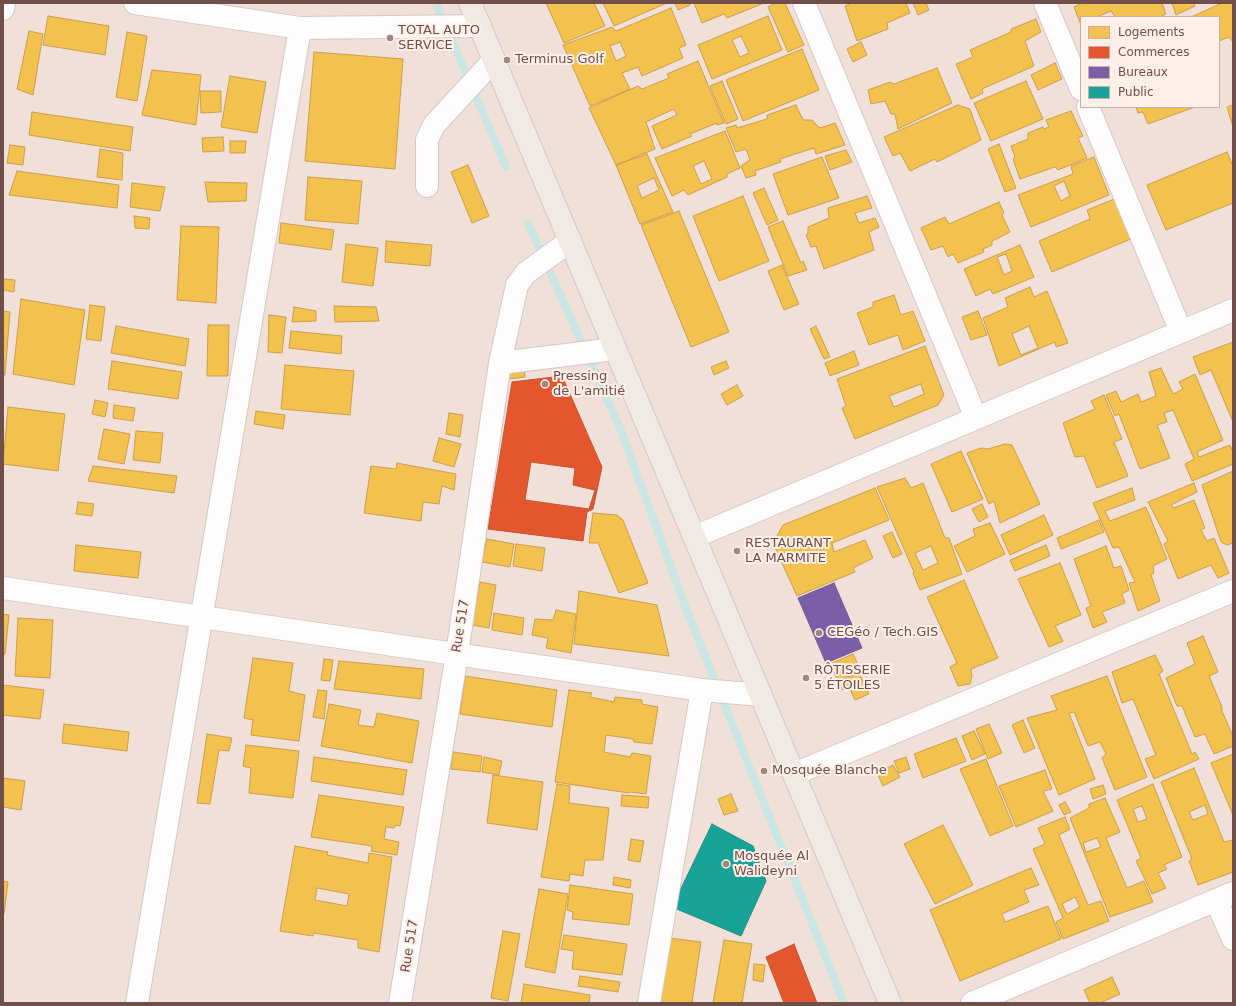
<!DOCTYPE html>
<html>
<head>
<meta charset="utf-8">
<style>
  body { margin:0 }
  #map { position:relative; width:1236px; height:1006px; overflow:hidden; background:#f5ece8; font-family:"DejaVu Sans",sans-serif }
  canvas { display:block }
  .frame { position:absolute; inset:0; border:4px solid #704f4a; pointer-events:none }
  .legend { position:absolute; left:1080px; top:16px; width:140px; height:92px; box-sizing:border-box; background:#fef0e8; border:1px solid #c5b0a9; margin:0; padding:5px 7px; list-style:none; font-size:12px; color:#704f4a }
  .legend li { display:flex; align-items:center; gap:8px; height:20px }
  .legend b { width:20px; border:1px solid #c5b0a9 }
</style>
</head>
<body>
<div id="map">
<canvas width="1236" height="1006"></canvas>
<div class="frame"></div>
<ul class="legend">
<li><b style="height:11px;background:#f2c14e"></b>Logements</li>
<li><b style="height:11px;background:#e4572e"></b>Commerces</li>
<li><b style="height:11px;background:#7b5ea7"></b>Bureaux</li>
<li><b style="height:11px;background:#17a398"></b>Public</li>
</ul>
</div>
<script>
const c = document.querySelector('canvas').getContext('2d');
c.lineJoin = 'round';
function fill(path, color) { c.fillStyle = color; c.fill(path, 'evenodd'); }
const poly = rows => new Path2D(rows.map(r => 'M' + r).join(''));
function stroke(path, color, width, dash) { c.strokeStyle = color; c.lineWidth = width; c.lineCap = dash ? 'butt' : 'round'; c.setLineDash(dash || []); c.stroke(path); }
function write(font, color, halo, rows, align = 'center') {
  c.font = font + ' "DejaVu Sans",sans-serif'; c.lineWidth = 4; c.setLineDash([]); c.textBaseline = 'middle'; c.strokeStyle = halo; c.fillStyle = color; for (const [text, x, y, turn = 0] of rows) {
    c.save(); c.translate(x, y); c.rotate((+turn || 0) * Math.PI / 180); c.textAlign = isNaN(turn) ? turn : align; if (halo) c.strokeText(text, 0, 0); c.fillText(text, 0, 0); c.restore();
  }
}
fill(poly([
  [3,3,1233,3,1233,1003,3,1003],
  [1081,17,1219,17,1219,107,1081,107]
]), '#f0e0d8');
const homes = poly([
  [546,3,594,3,605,26,564,43,546,3],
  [603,3,667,3,614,26,603,3],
  [675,3,689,3,690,5,678,10,675,3],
  [694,3,764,3,727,18,724,14,702,23,694,3],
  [776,3,785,3,804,45,788,52,768,7,776,3],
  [852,3,906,3,910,13,887,23,888,29,857,41,845,6,852,3],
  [913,3,926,3,929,10,918,15,913,3],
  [1083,3,1162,3,1166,14,1160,17,1115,17,1111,11,1097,17,1081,17,1081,25,1074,7,1083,3],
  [1172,3,1193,3,1195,6,1176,15,1172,3],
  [1222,3,1233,3,1233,42,1229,37,1219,41,1219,17,1191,17,1222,3],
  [671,8,686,45,679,48,683,58,642,76,638,67,622,73,630,89,590,106,563,45,612,27,616,31,671,8],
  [620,42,626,56,616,61,610,46,620,42],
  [48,16,109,26,105,55,43,45,48,16],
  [768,16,782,50,712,79,698,45,768,16],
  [741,36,749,53,740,57,732,40,741,36],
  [1036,19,1041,32,1025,41,1034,66,982,89,983,93,971,99,956,64,973,57,970,50,1011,32,1011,29,1036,19],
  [29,31,43,34,33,95,17,89,29,31],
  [127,32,147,36,137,101,116,97,127,32],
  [861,42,867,55,853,62,847,49,861,42],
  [802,49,819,90,743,121,726,80,802,49],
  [314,52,403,59,395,169,305,161,314,52],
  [698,61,724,123,717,125,717,123,690,134,692,136,662,149,652,126,677,115,674,109,646,122,655,149,616,165,589,108,638,86,642,89,669,78,667,74,698,61],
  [1055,63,1062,79,1038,90,1031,75,1055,63],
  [937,68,952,103,898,129,895,114,891,114,885,101,871,104,868,90,890,82,894,84,937,68],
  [152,70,201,75,196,125,142,115,152,70],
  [230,76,266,82,257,133,221,127,230,76],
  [722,81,738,119,726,124,710,86,722,81],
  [1026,81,1043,119,991,141,974,103,1026,81],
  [200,91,221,91,221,112,201,113,200,91],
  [796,105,803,120,812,120,820,128,835,123,845,145,816,154,814,148,780,159,781,162,755,171,756,175,746,178,741,166,750,160,746,149,736,152,726,128,736,125,737,128,767,119,767,115,796,105],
  [958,105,970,109,981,140,937,162,935,159,910,171,900,153,893,156,884,137,958,105],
  [1233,105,1233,127,1227,107,1233,105],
  [1136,107,1195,107,1148,124,1143,112,1138,113,1136,107],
  [1071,111,1083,136,1078,138,1087,158,1058,170,1055,167,1020,179,1013,159,1015,157,1011,146,1028,139,1028,133,1043,127,1044,129,1049,127,1046,120,1071,111],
  [32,112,133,127,130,151,29,135,32,112],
  [725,131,740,168,727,174,727,177,688,195,684,190,672,196,655,158,725,131],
  [704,161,712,179,701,184,693,166,704,161],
  [223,137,224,151,203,152,202,138,223,137],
  [230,141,246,141,245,153,230,153,230,141],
  [999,144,1016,188,1005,192,988,149,999,144],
  [10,145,25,147,23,165,7,163,10,145],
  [100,149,123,153,122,180,97,177,100,149],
  [846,150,852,162,830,170,825,156,846,150],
  [1227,152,1233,166,1233,203,1166,230,1147,185,1227,152],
  [647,154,673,212,640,224,616,165,647,154],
  [654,178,659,190,642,198,637,186,654,178],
  [822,157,839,198,788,215,773,174,822,157],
  [1094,157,1109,195,1031,227,1018,195,1073,174,1071,166,1094,157],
  [1064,181,1070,196,1061,201,1054,186,1064,181],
  [468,165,489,216,472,223,451,172,468,165],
  [17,171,119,185,117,208,9,195,17,171],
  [308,177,362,181,358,224,305,220,308,177],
  [205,182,247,183,246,201,208,202,205,182],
  [132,183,165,187,160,211,130,207,132,183],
  [764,188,778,220,767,225,753,193,764,188],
  [743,196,769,261,719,281,693,216,743,196],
  [867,196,872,208,855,213,859,223,875,218,879,227,869,232,874,250,824,269,816,246,811,247,806,235,808,234,808,227,829,218,828,208,867,196],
  [1117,198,1133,238,1052,272,1039,241,1090,219,1087,210,1117,198],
  [999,202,1004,213,1002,215,1010,232,992,241,992,245,983,249,984,252,958,263,953,254,948,257,943,246,931,250,921,228,945,217,949,224,999,202],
  [679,211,729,332,691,347,641,225,679,211],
  [134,216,150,218,149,229,135,228,134,216],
  [783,221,801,263,803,261,807,270,788,276,768,227,783,221],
  [281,223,334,230,331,250,279,243,281,223],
  [181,226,219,227,216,303,177,300,181,226],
  [386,241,432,245,430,266,385,262,386,241],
  [346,244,378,248,373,286,342,282,346,244],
  [1020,245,1034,277,993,294,990,289,976,296,964,269,1020,245],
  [1006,254,1012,271,1004,275,997,257,1006,254],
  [782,265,799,304,784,310,768,271,782,265],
  [3,279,15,280,14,292,3,290,3,279],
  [1030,287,1034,297,1047,291,1068,343,1056,347,1055,342,999,366,983,318,1008,307,1005,298,1030,287],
  [1029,326,1038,348,1021,355,1012,334,1029,326],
  [894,295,901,315,913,311,925,341,903,350,898,335,869,345,857,313,873,307,873,302,894,295],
  [21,299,85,310,74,385,13,374,21,299],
  [90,305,105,307,101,341,86,339,90,305],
  [334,306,376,307,379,321,335,322,334,306],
  [294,307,316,311,316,321,292,322,294,307],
  [3,311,10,312,5,375,3,375,3,311],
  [978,311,987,335,971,340,962,317,978,311],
  [269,315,286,317,282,353,268,352,269,315],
  [208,325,229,325,228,376,207,376,208,325],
  [116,326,189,339,185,366,111,353,116,326],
  [816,326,830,357,824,359,810,329,816,326],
  [291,331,342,336,341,354,289,348,291,331],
  [1233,342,1233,422,1211,370,1200,375,1193,357,1233,342],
  [925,346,944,395,938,405,855,439,842,408,846,406,837,379,925,346],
  [921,384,924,394,894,407,889,396,921,384],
  [854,351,859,365,830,376,825,363,854,351],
  [112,361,182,372,178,399,108,389,112,361],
  [726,361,729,368,714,375,711,367,726,361],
  [285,365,354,371,350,415,281,409,285,365],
  [524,366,525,377,508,379,506,368,524,366],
  [1161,368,1173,394,1183,389,1179,382,1195,374,1223,440,1197,452,1199,457,1230,445,1233,452,1233,464,1192,481,1185,464,1194,459,1173,410,1164,413,1167,422,1157,425,1170,458,1140,469,1119,414,1115,416,1106,395,1116,391,1121,402,1138,394,1141,402,1156,396,1149,372,1161,368],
  [737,385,743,396,727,405,721,394,737,385],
  [1104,395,1122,439,1114,442,1128,476,1097,488,1084,456,1075,457,1063,423,1095,409,1091,401,1104,395],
  [95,400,108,403,105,417,92,414,95,400],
  [114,405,135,408,133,421,113,418,114,405],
  [8,407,65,414,58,471,3,464,8,407],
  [256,411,285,415,283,429,254,424,256,411],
  [449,413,463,415,460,437,446,434,449,413],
  [104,429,130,434,124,464,98,459,104,429],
  [136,431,163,433,160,463,133,460,136,431],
  [439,438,461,444,454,467,433,461,439,438],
  [1005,444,1012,445,1040,504,1000,523,994,501,989,504,967,453,981,448,988,449,1005,444],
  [961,451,983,499,952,512,931,464,961,451],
  [397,463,456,474,454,490,442,486,439,504,423,502,421,521,364,513,371,466,396,469,397,463],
  [93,466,177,476,174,493,88,481,93,466],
  [1233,471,1233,543,1227,545,1221,542,1202,485,1233,471],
  [905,478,911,488,923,483,945,538,949,538,962,574,920,590,913,573,914,572,877,487,905,478],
  [931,546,938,563,923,570,915,553,931,546],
  [1194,483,1197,492,1171,505,1174,508,1194,500,1205,528,1201,530,1207,541,1214,538,1229,573,1218,578,1211,565,1178,579,1164,544,1168,541,1148,502,1194,483],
  [875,488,889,520,832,543,834,552,865,540,873,558,853,568,855,572,797,596,773,543,783,525,875,488],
  [1132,488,1135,500,1105,511,1110,521,1146,507,1167,559,1153,566,1154,573,1151,575,1160,601,1138,611,1129,583,1135,582,1119,547,1113,548,1093,503,1132,488],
  [78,502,94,504,92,516,76,514,78,502],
  [982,504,988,517,979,522,972,509,982,504],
  [593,513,617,515,623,520,648,583,619,593,598,543,589,543,593,513],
  [1044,515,1053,535,1010,555,1001,535,1044,515],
  [1099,520,1104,532,1061,549,1057,538,1099,520],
  [990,523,1005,554,967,572,954,546,975,536,973,529,990,523],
  [892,532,902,554,893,558,883,536,892,532],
  [487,539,514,544,510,567,482,562,487,539],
  [516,544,545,548,542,571,513,566,516,544],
  [76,545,141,552,138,578,74,571,76,545],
  [1046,545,1050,556,1015,571,1010,560,1046,545],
  [1106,546,1114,568,1121,566,1129,590,1122,594,1125,603,1102,612,1107,622,1093,628,1086,608,1091,606,1074,559,1106,546],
  [1060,563,1081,615,1055,626,1063,641,1049,647,1018,579,1060,563],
  [964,580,998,658,971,669,972,676,970,684,958,686,950,667,957,663,927,597,964,580],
  [480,582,496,585,489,628,472,625,480,582],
  [579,591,657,605,669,656,574,644,579,591],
  [556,610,576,614,571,653,546,648,548,638,532,635,535,619,553,620,556,610],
  [494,613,524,618,522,635,492,630,494,613],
  [3,614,9,615,5,654,3,654,3,614],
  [18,618,53,620,50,678,15,676,18,618],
  [1203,636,1218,672,1209,676,1222,707,1222,711,1232,734,1233,734,1233,746,1214,754,1205,734,1195,737,1182,706,1177,706,1166,678,1195,664,1187,643,1203,636],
  [853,654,861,671,838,681,830,664,853,654],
  [1155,655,1163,671,1159,674,1192,754,1195,752,1199,759,1154,779,1145,759,1156,755,1133,699,1122,703,1112,672,1155,655],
  [253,658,293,663,289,691,305,695,299,741,251,735,253,720,244,718,253,658],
  [324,659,333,660,330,681,321,680,324,659],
  [339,661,424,669,421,699,334,689,339,661],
  [859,673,869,694,855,700,849,687,842,690,839,682,859,673],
  [465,676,557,690,552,727,460,714,465,676],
  [1107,676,1147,777,1115,790,1102,758,1106,754,1100,742,1088,746,1074,712,1069,713,1095,779,1059,795,1027,718,1057,710,1051,696,1107,676],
  [3,685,44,690,40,719,3,715,3,685],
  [318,690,327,691,324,719,313,717,318,690],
  [569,690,592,693,590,697,614,702,615,697,642,700,642,704,658,707,652,744,634,742,633,739,606,735,604,752,630,757,632,753,651,756,646,794,630,792,629,793,555,782,569,690],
  [329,704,361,710,358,725,374,727,377,713,419,721,412,763,321,746,329,704],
  [1023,720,1035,748,1024,753,1012,725,1023,720],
  [64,724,129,732,127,751,62,743,64,724],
  [989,724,1002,753,988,759,976,729,989,724],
  [974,731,985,754,972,760,962,736,974,731],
  [207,734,232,738,229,751,219,750,210,804,197,803,207,734],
  [956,738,966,761,923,778,914,754,956,738],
  [246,745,299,751,293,798,249,793,251,768,243,766,246,745],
  [453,752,482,756,480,772,451,769,453,752],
  [1233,754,1233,815,1211,763,1233,754],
  [314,757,407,770,403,795,311,781,314,757],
  [484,757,502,761,499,775,482,772,484,757],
  [906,757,910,769,899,773,894,761,906,757],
  [986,759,1013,826,990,836,960,769,986,759],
  [893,765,900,777,883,786,877,773,893,765],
  [1194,768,1224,842,1233,840,1233,872,1198,885,1189,861,1192,859,1161,782,1194,768],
  [1205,805,1208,814,1193,820,1189,812,1205,805],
  [1045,770,1052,789,1043,791,1053,811,1016,827,999,786,1045,770],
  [493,775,543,782,537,830,487,823,493,775],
  [3,778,25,781,21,810,3,807,3,778],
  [557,784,570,786,569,803,609,808,603,860,585,860,583,876,570,874,569,881,541,877,557,784],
  [1153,784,1182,857,1164,865,1167,869,1158,873,1166,888,1152,894,1136,861,1141,858,1117,800,1153,784],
  [1142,806,1147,819,1138,822,1133,809,1142,806],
  [1103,785,1106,794,1093,799,1090,789,1103,785],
  [731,794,738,811,724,815,718,799,731,794],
  [319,795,404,807,400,826,396,825,394,828,386,827,384,839,399,842,397,855,371,851,372,846,311,837,319,795],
  [622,795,649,797,648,808,621,806,622,795],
  [1105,798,1120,832,1106,838,1127,888,1144,881,1153,902,1110,917,1070,818,1089,808,1089,804,1105,798],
  [1097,838,1101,847,1086,852,1083,843,1097,838],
  [1065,802,1071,812,1064,815,1059,805,1065,802],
  [1065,817,1070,829,1059,835,1088,905,1101,901,1109,921,1063,939,1056,922,1063,918,1033,849,1045,844,1038,828,1065,817],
  [1075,897,1080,907,1067,914,1062,904,1075,897],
  [943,825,973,885,935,904,904,844,943,825],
  [631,839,644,841,640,862,628,860,631,839],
  [295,846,328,852,327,855,368,863,369,853,392,857,379,952,358,948,358,940,314,933,313,936,280,931,295,846],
  [317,888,349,894,347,906,315,900,317,888],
  [1031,868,1039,885,1024,890,1029,902,1002,914,1005,922,1048,906,1061,939,960,981,930,910,1031,868],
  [614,877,631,880,630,888,613,885,614,877],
  [3,881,8,882,4,914,3,914,3,881],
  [570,885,633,894,629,925,572,919,573,912,567,910,570,885],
  [539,889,568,894,555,973,525,967,539,889],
  [503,931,520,934,508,1001,491,998,503,931],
  [564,935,627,944,622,975,572,969,574,951,561,949,564,935],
  [669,938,701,942,692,1003,659,1003,669,938],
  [724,940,752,944,742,1003,713,1003,724,940],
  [754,964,765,965,763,982,753,980,754,964],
  [580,976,620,982,618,992,578,986,580,976],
  [1112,977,1120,994,1100,1003,1090,1003,1084,990,1112,977],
  [524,984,590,995,589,1003,521,1003,524,984]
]);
fill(homes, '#f2c14e');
stroke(homes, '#cb9f4d', 1);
const shops = poly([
  [562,376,602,467,593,509,587,512,583,541,488,529,512,382,562,376],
  [531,462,575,468,573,485,595,490,589,509,525,500,531,462],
  [794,944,817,1003,784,1003,766,957,794,944]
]);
fill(shops, '#e4572e');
stroke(shops, '#c15536', 1);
const offices = poly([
  [834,583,862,648,826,663,798,598,834,583]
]);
fill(offices, '#7b5ea7');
stroke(offices, '#785a8b', 1);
const public = poly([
  [712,824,753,846,766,881,741,936,672,907,712,824]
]);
fill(public, '#17a398');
stroke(public, '#328a81', 1);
stroke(poly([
  [436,3,506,167],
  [528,223,620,428,687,611,844,1003]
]), '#cae6e2', 8);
const minor = poly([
  [135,3,300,28,480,26],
  [804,3,976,418],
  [1045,3,1081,89],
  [3,9,4,3],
  [1088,107,1181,332],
  [427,186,427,140,434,125,494,60],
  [500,363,517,285,526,273,570,241],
  [694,537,1233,310],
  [3,588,702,690,761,695],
  [794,774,1233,591],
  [1216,900,1233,939],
  [137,1003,300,28],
  [400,1003,457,654,500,363,615,349],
  [649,1003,702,690],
  [972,1003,1233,893]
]);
const major = poly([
  [470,3,890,1003]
]);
stroke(minor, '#d3c8c5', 24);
stroke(major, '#d3c7c5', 24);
stroke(minor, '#fefcfc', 22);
stroke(major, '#f1e9e4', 22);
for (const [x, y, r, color] of [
  [390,38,4,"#9f8681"],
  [507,60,4,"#9f8681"],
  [545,384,4,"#9f8681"],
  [737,551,4,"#9f8681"],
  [819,633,4,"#9f8681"],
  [806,678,4,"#9f8681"],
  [764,771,4,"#9f8681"],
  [726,864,4,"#9f8681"]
]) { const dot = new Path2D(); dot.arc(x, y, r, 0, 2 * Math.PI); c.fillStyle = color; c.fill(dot); stroke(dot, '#fef0e8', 1.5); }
write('13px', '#704f4a', '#fef0e8', [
  ["TOTAL AUTO",398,31],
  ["SERVICE",398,46],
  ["Terminus Golf",515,60],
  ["Pressing",553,377],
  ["de L'amitié",553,392],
  ["RESTAURANT",745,544],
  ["LA MARMITE",745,559],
  ["CEGéo / Tech.GIS",827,633],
  ["RÔTISSERIE",814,671],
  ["5 ÉTOILES",814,686],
  ["Mosquée Blanche",772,771],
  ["Mosquée Al",734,857],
  ["Walideyni",734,872]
], 'left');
write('13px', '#704f4a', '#fef0e8', [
  ["Rue 517",461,626,-81],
  ["Rue 517",410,946,-81]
]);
</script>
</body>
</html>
